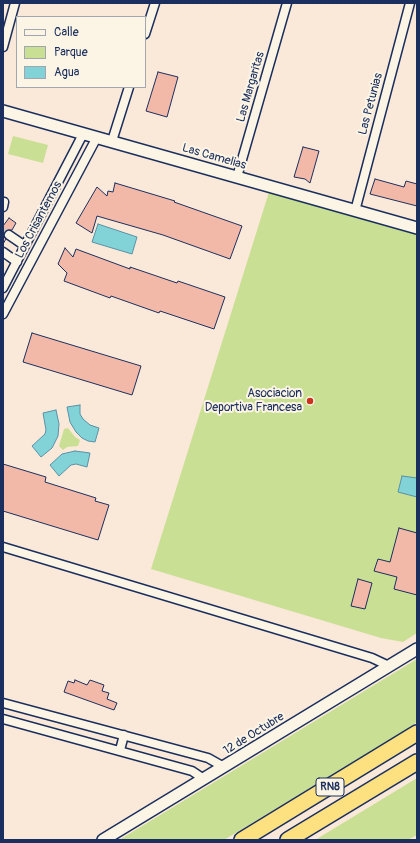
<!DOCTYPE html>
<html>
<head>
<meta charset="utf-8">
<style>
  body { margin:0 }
  #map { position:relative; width:420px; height:843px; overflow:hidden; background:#fae9d9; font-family:Pangolin,sans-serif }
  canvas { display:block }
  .frame { position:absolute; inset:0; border:4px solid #1b2f5e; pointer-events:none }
  .legend { position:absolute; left:16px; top:16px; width:130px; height:72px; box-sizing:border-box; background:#fcf5e5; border:1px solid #a2a6af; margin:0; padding:5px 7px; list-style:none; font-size:12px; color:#1b2f5e }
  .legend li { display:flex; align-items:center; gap:8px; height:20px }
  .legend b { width:20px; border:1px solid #a2a6af }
</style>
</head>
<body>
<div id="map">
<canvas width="420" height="843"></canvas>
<div class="frame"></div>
<ul class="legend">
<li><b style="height:5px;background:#fcf5e5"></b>Calle</li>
<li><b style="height:11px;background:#c9df94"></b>Parque</li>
<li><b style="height:11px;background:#82d3d8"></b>Agua</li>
</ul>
</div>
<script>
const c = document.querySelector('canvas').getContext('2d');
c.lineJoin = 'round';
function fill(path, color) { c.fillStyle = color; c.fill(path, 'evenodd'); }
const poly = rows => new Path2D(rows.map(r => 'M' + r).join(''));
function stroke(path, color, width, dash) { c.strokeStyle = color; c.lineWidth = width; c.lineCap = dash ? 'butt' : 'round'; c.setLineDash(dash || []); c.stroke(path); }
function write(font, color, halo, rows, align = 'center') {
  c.font = font + ' Pangolin,sans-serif'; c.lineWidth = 4; c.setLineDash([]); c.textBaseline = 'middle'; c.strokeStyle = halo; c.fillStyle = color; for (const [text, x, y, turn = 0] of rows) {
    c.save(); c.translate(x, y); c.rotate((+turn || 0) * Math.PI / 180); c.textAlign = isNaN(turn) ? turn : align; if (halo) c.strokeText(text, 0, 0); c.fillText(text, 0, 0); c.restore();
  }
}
fill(poly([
  [13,136,48,145,43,163,8,154],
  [269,192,417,233,417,633,403,642,381,638,151,569],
  [68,428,75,437,80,440,78,446,67,447,63,450,59,446,64,429],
  [417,659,417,722,402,732,224,840,119,840],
  [417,778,417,835,408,840,315,840]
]), '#c9df94');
const water = poly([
  [98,224,137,237,132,254,92,242,98,224],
  [80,405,80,414,83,419,90,425,99,428,95,442,88,441,82,438,76,432,70,422,67,407,80,405],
  [56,410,59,424,58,436,52,448,41,457,32,446,45,434,46,430,43,413,56,410],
  [75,451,90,453,87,467,76,464,71,465,59,476,50,465,62,454,75,451],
  [402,476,417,478,417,497,398,492,402,476]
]);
fill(water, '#82d3d8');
stroke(water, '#5991a7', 1);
const building = poly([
  [158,72,178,77,167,117,146,111,158,72],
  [303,147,319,151,310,183,305,179,294,177,303,147],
  [375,179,404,187,406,181,417,184,417,206,370,194,375,179],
  [115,183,175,201,174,202,242,226,230,259,163,235,97,216,92,233,76,223,97,187,107,196,108,191,113,192,115,183],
  [9,218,16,223,12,230,7,230,4,232,4,237,6,239,3,244,3,226,9,218],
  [65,248,73,257,76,249,130,269,130,267,177,283,178,281,225,297,214,329,160,311,159,313,111,296,110,298,64,281,67,273,58,264,65,248],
  [32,333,141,366,132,395,23,362,32,333],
  [3,464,46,477,45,482,96,498,95,501,109,505,98,540,3,511,3,464],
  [399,528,417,533,417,595,394,589,397,577,374,571,378,559,390,562,399,528],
  [358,579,372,583,365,609,351,606,358,579],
  [75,680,87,685,90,680,104,685,102,691,109,693,107,699,117,703,114,710,64,692,68,681,74,683,75,680]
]);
fill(building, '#f2b9a9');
stroke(building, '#1b2f5e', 1);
stroke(poly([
  [3,231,9,235]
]), '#cdc4c0', 8, [8, 4]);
const minor = poly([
  [145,34,155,3],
  [3,47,15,3],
  [112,141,129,87],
  [237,177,287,3],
  [3,207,4,202],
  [355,211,410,3],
  [9,235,25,246],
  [3,252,17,262],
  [3,288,83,134],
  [3,314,97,137],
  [3,547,372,658,389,666],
  [3,703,208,758,224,767],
  [3,719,192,771,204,779],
  [120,750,124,735]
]);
const tertiary = poly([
  [3,111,417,228],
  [103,840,417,649]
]);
const motorway = poly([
  [242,840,417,733],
  [288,840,417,762]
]);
stroke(minor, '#1b2f5e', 11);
stroke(tertiary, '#1b2f5e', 14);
stroke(motorway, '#1b2f5e', 18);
stroke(minor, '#fcf5e5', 8);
stroke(tertiary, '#fcf5e5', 11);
stroke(motorway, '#fde080', 15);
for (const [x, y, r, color] of [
  [310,401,4,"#c8321e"]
]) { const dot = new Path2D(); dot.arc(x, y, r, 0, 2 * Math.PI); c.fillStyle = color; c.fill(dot); stroke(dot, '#fcf5e5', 1.5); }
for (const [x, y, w] of [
  [330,787,28]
]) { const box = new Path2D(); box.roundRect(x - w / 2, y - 9, w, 18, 3); c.fillStyle = '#fcf5e5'; c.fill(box); stroke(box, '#1b2f5e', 1); }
write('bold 11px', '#1b2f5e', null, [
  ["RN8",330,787]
]);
write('12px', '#1b2f5e', '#fcf5e5', [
  ["Las Margaritas",251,87,-74],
  ["Las Petunias",371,104,-75],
  ["Las Camelias",214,157,16],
  ["Los Crisantemos",39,220,-62],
  ["12 de Octubre",254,734,-32]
]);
write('12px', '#1b2f5e', '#fcf5e5', [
  ["Asociacion",302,394],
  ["Deportiva Francesa",302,408]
], 'right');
</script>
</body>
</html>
